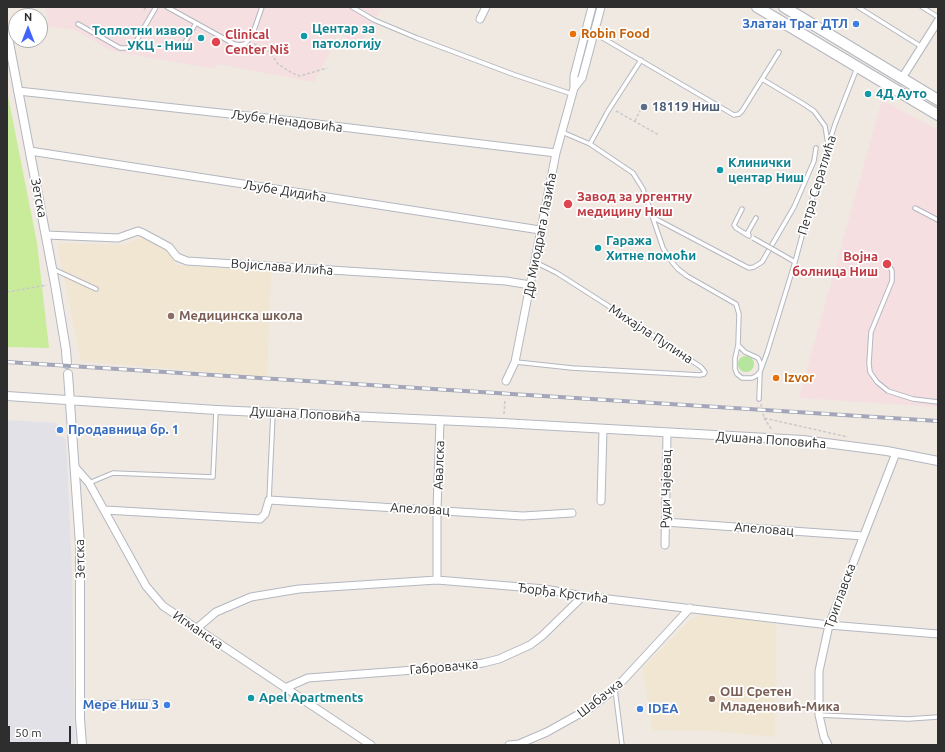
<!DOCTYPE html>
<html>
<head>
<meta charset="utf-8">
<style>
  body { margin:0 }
  #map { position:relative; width:945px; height:752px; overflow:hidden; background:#efe9e1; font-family:Ubuntu,sans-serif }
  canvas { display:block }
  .frame { position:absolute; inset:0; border:8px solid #2e2e2e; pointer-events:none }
  .north { position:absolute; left:8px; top:8px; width:40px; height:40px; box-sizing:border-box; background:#fff; border:1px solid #ababab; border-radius:50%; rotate:0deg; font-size:11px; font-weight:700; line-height:16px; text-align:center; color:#2e2e2e }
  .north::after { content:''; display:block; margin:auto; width:14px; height:18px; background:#4264fb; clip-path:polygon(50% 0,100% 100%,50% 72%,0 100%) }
  .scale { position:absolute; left:8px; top:726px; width:63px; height:18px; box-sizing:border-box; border:2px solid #2e2e2e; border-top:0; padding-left:5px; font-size:12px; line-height:14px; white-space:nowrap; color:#2e2e2e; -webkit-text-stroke:3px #fff; paint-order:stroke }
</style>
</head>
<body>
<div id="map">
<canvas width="945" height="752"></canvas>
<div class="frame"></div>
<div class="north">N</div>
<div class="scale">50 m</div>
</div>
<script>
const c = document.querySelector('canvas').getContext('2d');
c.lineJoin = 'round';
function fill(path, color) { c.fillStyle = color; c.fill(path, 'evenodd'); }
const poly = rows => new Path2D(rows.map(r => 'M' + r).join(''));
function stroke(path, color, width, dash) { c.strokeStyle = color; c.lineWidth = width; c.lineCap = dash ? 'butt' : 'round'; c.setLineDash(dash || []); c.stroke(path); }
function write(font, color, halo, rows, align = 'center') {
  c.font = font + ' Ubuntu,sans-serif'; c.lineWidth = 3.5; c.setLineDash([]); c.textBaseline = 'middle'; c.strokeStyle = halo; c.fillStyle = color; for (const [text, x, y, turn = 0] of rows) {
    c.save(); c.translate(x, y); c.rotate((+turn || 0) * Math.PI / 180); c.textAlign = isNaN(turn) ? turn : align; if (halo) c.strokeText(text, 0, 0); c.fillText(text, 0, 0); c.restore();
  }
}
fill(poly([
  [7,420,57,423,56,436,64,437,66,440,72,569,75,745,7,745]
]), '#e3e1e8');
fill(poly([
  [143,236,168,250,176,265,223,268,230,266,238,269,271,271,267,377,81,361,57,243,124,245],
  [701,615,719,615,776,624,775,737,713,731,652,730,643,668,690,620]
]), '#f0e6d1');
fill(poly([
  [45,7,382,7,359,46,339,34,314,82,218,64,214,69,112,51,73,29,49,27],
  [882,100,938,130,938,407,799,398]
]), '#f5dfe0');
fill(poly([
  '738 364a8 8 0 1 1 16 0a8 8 0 1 1-16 0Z'
]), '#b6e59e');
fill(poly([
  [7,91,37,243,49,348,7,347]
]), '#c9ec9a');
const service = poly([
  [167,7,234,44,240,45,245,44,252,36,262,7],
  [352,7,374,20,417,38,515,75,572,94],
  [858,7,922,47],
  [922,7,938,17],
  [78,24,120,48,130,48,134,45,156,7],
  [594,33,734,115,739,114,742,111,779,52],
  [181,49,196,23],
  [762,79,802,103,814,111,825,126,828,144],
  [562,132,590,144,633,173,643,189,663,248,672,262,678,269,687,276,736,304,739,314,738,345,735,358,735,369,737,374,742,378,752,378,756,376,760,372,767,353,795,262,806,221,823,162,835,124,857,68],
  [590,144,608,111,641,60],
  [915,208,938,220],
  [742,209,734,225,736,228,749,236,748,232,756,218],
  [654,218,745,266,749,268,754,267,762,262,794,207,814,161,816,148],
  [776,251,795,262],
  [889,265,892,271,892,281,871,332,869,363,870,372,877,382,888,391,913,399,938,402],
  [53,269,96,289],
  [738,345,745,352,758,358,761,364,761,368],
  [516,362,572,368,700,375,704,374,705,372,701,367,607,305,557,273,535,262],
  [759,399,760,374],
  [89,483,113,473,213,477,216,411],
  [269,500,273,413],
  [615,689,622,745],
  [819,715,908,719,938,717]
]);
const minor = poly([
  [480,19,486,7],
  [902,78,938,21],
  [574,88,582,78,601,7],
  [18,91,276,119,556,153],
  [30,151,540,230],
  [46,235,118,238,138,231,143,233,169,247,177,257,187,261,506,281,530,285],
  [506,381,515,362,556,153,574,88,574,76,592,7],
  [75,467,89,483,146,586,163,606,371,745],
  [601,501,603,430],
  [105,510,260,519,265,514,269,500,523,516,572,513],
  [665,522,863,536],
  [665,545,667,433],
  [437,580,437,510,440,421],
  [196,629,216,612,251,597,299,589,437,580,545,589,583,596,829,625,938,634],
  [285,688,308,678,454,667,483,663,499,659,530,645,542,636,583,596],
  [80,705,148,704],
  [509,745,519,744,547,732,590,708,615,689,690,608],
  [828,745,824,737,819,715,819,671,829,625,896,453]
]);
const tertiary = poly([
  [7,32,55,284,66,350,67,364],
  [68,374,80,545,80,719,82,745],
  [7,396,216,410,502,423,803,440,887,451,938,461]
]);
const secondary = poly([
  [757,7,938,115],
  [784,7,938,100]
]);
stroke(service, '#b4b7c1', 5.5);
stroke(minor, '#b4b7c1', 9);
stroke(tertiary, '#b4b7c1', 10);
stroke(secondary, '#b4b7c1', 12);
stroke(poly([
  [144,10,146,7],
  [254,44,270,52,278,64,292,73,300,76,327,68],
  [616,111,659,135],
  [635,121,640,111],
  [7,292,47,285],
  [761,404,764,418,848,437],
  [504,414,505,400],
  [764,418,772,430]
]), '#c9c9c9', 1.5, [3, 2]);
stroke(service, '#fff', 3.5);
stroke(minor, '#fff', 7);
stroke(tertiary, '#fff', 8);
stroke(secondary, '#fff', 10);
const rail = poly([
  [7,362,938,421]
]);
stroke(rail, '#a3a6b8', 4);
stroke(rail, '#fff', 2.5, [8]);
const serviceBridge = poly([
  [753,238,776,251]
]);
stroke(serviceBridge, '#b4b7c1', 5.5, []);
stroke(serviceBridge, '#fff', 3.5);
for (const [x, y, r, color] of [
  [856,24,4,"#3f7fe0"],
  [573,34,4,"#e8710a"],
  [304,36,4,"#0f9aa8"],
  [201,38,4,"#0f9aa8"],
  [216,42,5,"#e0444e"],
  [868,94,4,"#0f9aa8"],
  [644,107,4,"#5c6f8a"],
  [720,170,4,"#0f9aa8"],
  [568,204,5,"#e0444e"],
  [598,248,4,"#0f9aa8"],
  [887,264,5,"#e0444e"],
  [171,316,4,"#8d6e63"],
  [776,378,4,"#e8710a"],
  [60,430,4,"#3f7fe0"],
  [251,698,4,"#0f9aa8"],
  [712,699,4,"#8d6e63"],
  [167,705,4,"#3f7fe0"],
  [640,709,4,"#3f7fe0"]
]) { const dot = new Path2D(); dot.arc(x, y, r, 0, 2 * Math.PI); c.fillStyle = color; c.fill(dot); stroke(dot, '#fff', 1.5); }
write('bold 13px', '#366cbe', '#fff', [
  ["Златан Траг ДТЛ",848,24],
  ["Продавница бр. 1",68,430,"left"],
  ["Мере Ниш 3",159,705],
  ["IDEA",648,709,"left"]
], 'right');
write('bold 13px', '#0d838f', '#fff', [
  ["Центар за",312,29],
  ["патологију",312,44],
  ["Топлотни извор",193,31,"right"],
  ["УКЦ - Ниш",193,46,"right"],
  ["4Д Ауто",876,94],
  ["Клинички",728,163],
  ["центар Ниш",728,178],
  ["Гаража",606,241],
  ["Хитне помоћи",606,256],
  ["Apel Apartments",259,698]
], 'left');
write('bold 13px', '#c56008', '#fff', [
  ["Robin Food",581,34],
  ["Izvor",784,378]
], 'left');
write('bold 13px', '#be3a42', '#fff', [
  ["Clinical",225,35],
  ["Center Niš",225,50],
  ["Завод за ургентну",577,197],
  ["медицину Ниш",577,212],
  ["Војна",878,257,"right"],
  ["болница Ниш",878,272,"right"]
], 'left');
write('bold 13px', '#4e5e75', '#fff', [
  ["18119 Ниш",652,107]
], 'left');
write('13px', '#2e2e2e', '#fff', [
  ["Љубе Ненадовића",287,121,7],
  ["Петра Сератлића",817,185,-73],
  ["Љубе Дидића",285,191,9],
  ["Зетска",39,198,79],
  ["Др Миодрага Лазића",540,235,-79],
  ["Војислава Илића",282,267,4],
  ["Михајла Пупина",651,334,33],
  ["Душана Поповића",305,414,3],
  ["Душана Поповића",771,440,4],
  ["Авалска",439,465,-88],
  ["Руди Чајевац",666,489,-89],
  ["Апеловац",420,509,3],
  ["Апеловац",764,529,4],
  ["Зетска",80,559,-91],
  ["Ђорђа Крстића",563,593,7],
  ["Триглавска",840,596,-70],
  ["Игманска",198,630,34],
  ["Габровачка",444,667,-5],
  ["Шабачка",600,698,-38]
]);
write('bold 13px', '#785e54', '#fff', [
  ["Медицинска школа",179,316],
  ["ОШ Сретен",720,692],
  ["Младеновић-Мика",720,707]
], 'left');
</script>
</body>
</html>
